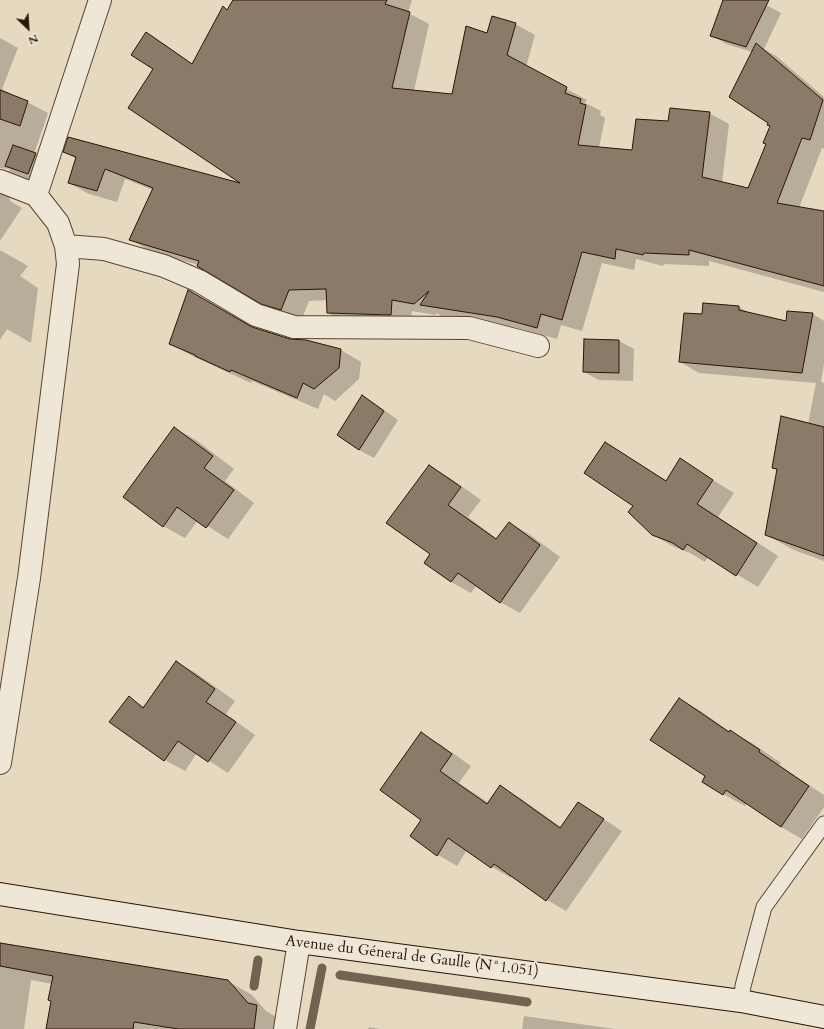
<!DOCTYPE html>
<html>
<head>
<meta charset="utf-8">
<style>
  body { margin:0 }
  #map { position:relative; width:824px; height:1029px; overflow:hidden; background:#e5d9c0; font-family:Cardo,serif }
  canvas { display:block }
  .north { position:absolute; left:8px; top:8px; width:40px; height:40px; -webkit-text-stroke:3px #eee6d6; paint-order:stroke; rotate:155deg; font-size:11px; font-weight:700; line-height:16px; text-align:center; color:#2a1406 }
  .north::after { content:''; display:block; margin:auto; width:14px; height:18px; background:#2a1406; clip-path:polygon(50% 0,100% 100%,50% 72%,0 100%) }
</style>
</head>
<body>
<div id="map">
<canvas width="824" height="1029"></canvas>
<div class="north">N</div>
</div>
<script>
const c = document.querySelector('canvas').getContext('2d');
c.lineJoin = 'round';
function fill(path, color) { c.fillStyle = color; c.fill(path, 'evenodd'); }
const poly = rows => new Path2D(rows.map(r => 'M' + r).join(''));
function stroke(path, color, width, dash) { c.strokeStyle = color; c.lineWidth = width; c.lineCap = dash ? 'butt' : 'round'; c.setLineDash(dash || []); c.stroke(path); }
function write(font, color, halo, rows, align = 'center') {
  c.font = font + ' Cardo,serif'; c.lineWidth = 4; c.setLineDash([]); c.textBaseline = 'middle'; c.strokeStyle = halo; c.fillStyle = color; for (const [text, x, y, turn = 0] of rows) {
    c.save(); c.translate(x, y); c.rotate((+turn || 0) * Math.PI / 180); c.textAlign = isNaN(turn) ? turn : align; if (halo) c.strokeText(text, 0, 0); c.fillText(text, 0, 0); c.restore();
  }
}
fill(poly([
  [234,0,412,0,408,13,429,24,414,91,452,95,488,34,515,24,535,35,526,67,587,100,585,103,601,111,600,115,605,118,599,148,633,152,669,122,709,113,729,124,722,183,749,190,767,144,771,126,752,52,726,44,711,35,724,0,752,0,766,5,781,13,764,49,776,56,824,97,824,149,822,148,799,208,824,212,824,292,709,261,709,266,664,264,663,266,636,259,634,270,602,263,582,331,561,325,557,339,517,328,441,316,437,313,435,315,412,311,410,326,348,324,328,313,328,300,309,301,301,321,282,315,198,265,150,251,130,239,153,190,125,179,117,202,89,194,69,183,77,159,64,152,245,185,155,69,147,34,166,45,193,64],
  [0,38,18,48,2,89,48,113,34,154,56,166,8,195,10,201,22,208,0,241,0,170,9,171,10,169,0,168],
  [0,250,28,266,20,276,38,288,31,343,7,329,0,340],
  [704,304,739,307,749,313,787,322,813,314,824,321,824,364,821,382,824,383,824,561,794,550,766,535,778,470,773,467,808,424,816,383,699,373,680,362,703,315],
  [252,328,290,340,341,350,361,362,359,379,335,401,324,394,318,409,252,381,251,383,190,355,170,343],
  [619,341,634,349,633,381,599,380,584,372],
  [363,396,377,405,398,420,374,458,359,450],
  [174,428,196,440,234,469,225,481,254,503,228,539,198,520,185,538,163,526],
  [605,443,667,481,681,460,734,493,718,517,778,556,758,587,708,557,705,562,690,553,674,547,652,534,634,506],
  [430,466,450,478,481,500,468,517,497,539,509,523,529,534,560,557,520,613,500,602,477,585,471,593,451,582,431,554],
  [176,662,196,673,235,701,226,714,255,735,228,773,197,753,185,771,165,760,129,698,145,707],
  [679,699,701,711,730,732,752,743,781,763,779,765,824,795,824,807,802,839,781,827,747,803,745,806,723,794,706,776],
  [421,733,440,744,471,766,459,783,489,803,500,787,520,798,561,827,579,803,622,831,566,911,547,900,512,876,511,878,492,867,467,850,457,866,438,855,411,836,423,819],
  [0,944,228,981,252,995,266,1011,281,1020,280,1029,47,1029,52,1001,52,984,31,980,24,1029,0,1029],
  [524,1016,615,1029,522,1029],
  [369,1027,380,1029,368,1029]
]), '#0003');
stroke(poly([
  [340,975,527,1002],
  [254,986,258,960],
  [310,1029,322,968]
]), '#746250', 9);
const building = poly([
  [233,0,387,0,385,4,410,12,392,88,452,94,466,26,487,33,492,16,516,23,507,55,567,87,565,93,581,99,580,103,586,105,578,145,632,150,636,119,668,121,670,108,710,112,702,177,748,188,766,144,763,143,770,126,767,125,768,123,729,97,756,43,823,100,810,140,802,138,777,203,824,211,824,286,689,250,689,255,644,253,643,255,616,249,615,259,582,252,562,320,541,314,537,328,497,317,420,305,429,291,414,304,392,300,391,315,327,313,326,289,289,290,281,310,261,304,197,266,199,261,129,240,153,188,105,169,97,191,68,183,76,157,63,152,68,137,240,183,128,108,153,69,131,55,146,32,192,64,223,6,227,10,233,0],
  [723,0,769,0,746,47,710,36,723,0],
  [0,90,28,101,20,126,0,119,0,90],
  [13,145,36,153,28,174,5,166,13,145],
  [188,290,252,327,290,339,306,340,341,349,339,368,314,389,303,383,297,398,231,370,230,372,195,356,195,355,169,344,188,290],
  [703,303,739,306,739,310,786,321,787,311,813,313,802,373,679,362,684,313,702,314,703,303],
  [584,339,619,340,619,373,583,372,584,339],
  [362,395,384,411,359,450,337,435,362,395],
  [781,416,824,427,824,556,765,535,777,469,772,468,781,416],
  [174,427,213,456,204,468,234,490,206,528,177,507,163,527,123,497,174,427],
  [605,442,666,481,680,458,713,480,697,504,757,543,736,576,687,544,683,550,673,543,652,535,628,512,633,506,584,473,605,442],
  [429,465,461,487,448,505,496,539,509,522,540,545,500,603,458,573,451,582,424,563,430,554,386,523,429,465],
  [176,661,215,689,206,702,236,722,208,762,178,741,164,761,109,722,129,696,143,708,176,661],
  [679,698,729,732,730,730,760,750,759,752,809,786,781,827,726,790,723,795,702,782,705,776,650,740,679,698],
  [421,732,452,754,440,771,487,804,500,785,560,828,578,802,604,819,546,901,494,864,491,868,448,838,437,856,410,836,421,820,380,790,421,732],
  [0,943,228,980,248,1003,257,1005,254,1029,178,1029,134,1022,133,1029,46,1029,51,1001,48,1000,53,976,0,966,0,943]
]);
fill(building, '#8b7a67');
stroke(building, '#2a1406', 1);
const service = poly([
  [741,1001,743,986,764,907,824,824]
]);
const minor = poly([
  [0,181,36,195,58,223,66,246,68,264,29,578,0,763],
  [36,195,100,0],
  [66,246,104,249,164,266,199,281,256,315,294,327,469,328,538,346],
  [285,1029,299,942]
]);
const secondary = poly([
  [0,894,299,942,741,1001,824,1017]
]);
stroke(service, '#594534', 17);
stroke(minor, '#594534', 24);
stroke(secondary, '#2a1406', 24);
stroke(service, '#eee6d6', 15);
stroke(minor, '#eee6d6', 22);
stroke(secondary, '#eee6d6', 22);
write('15px', '#2a1406', '#eee6d6', [
  ["Avenue du Géneral de Gaulle (N°1.051)",412,957,7]
]);
</script>
</body>
</html>
